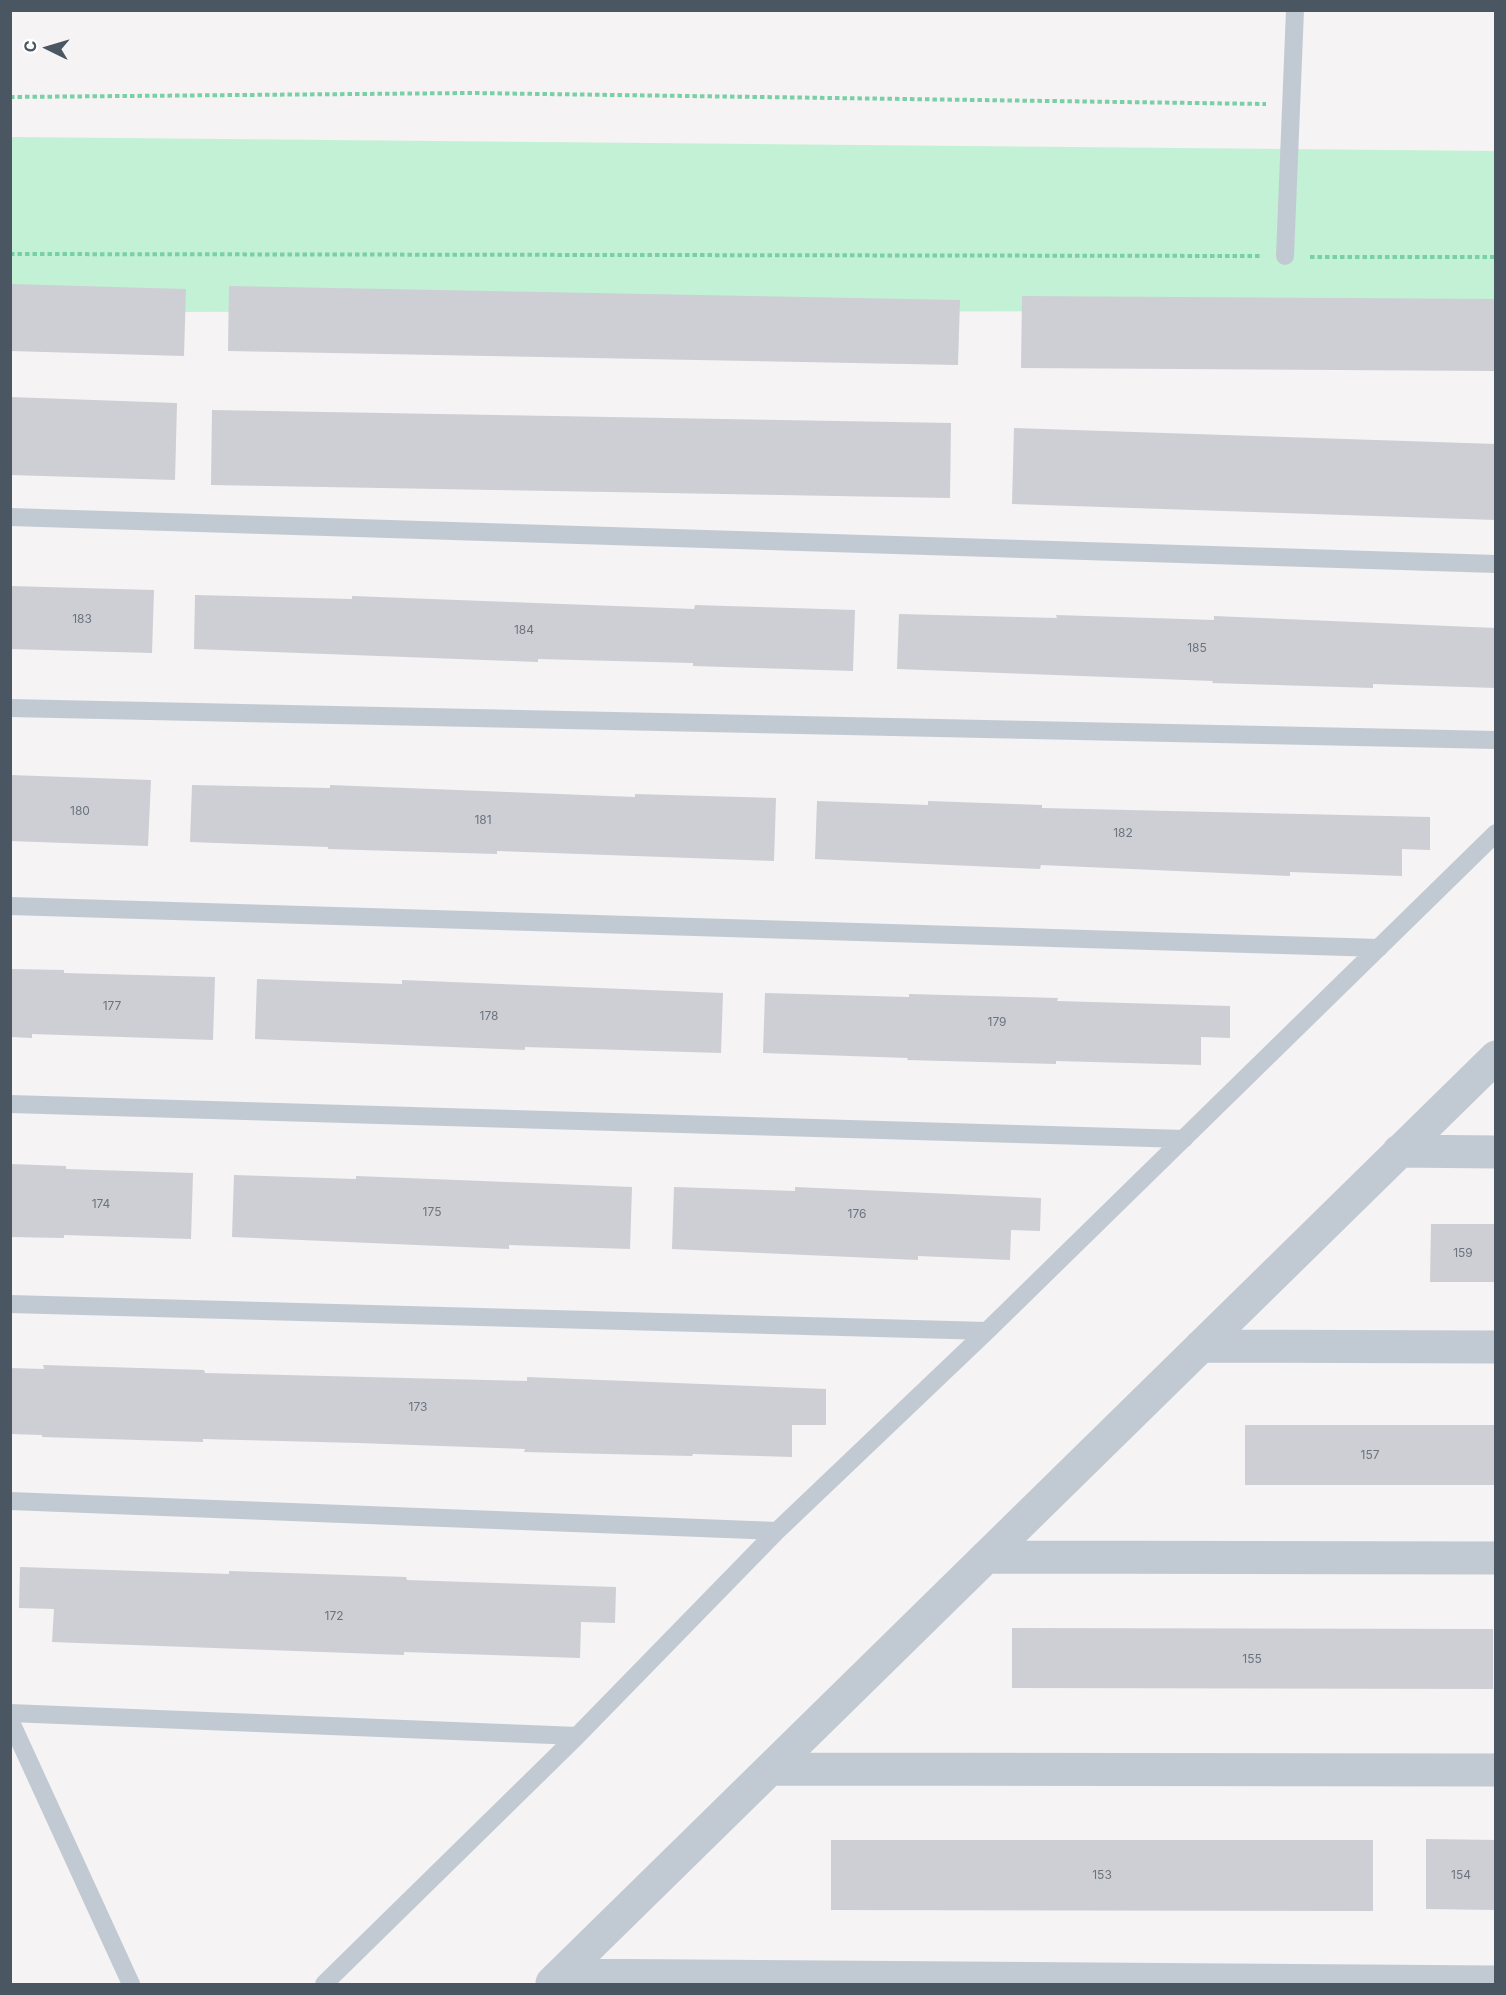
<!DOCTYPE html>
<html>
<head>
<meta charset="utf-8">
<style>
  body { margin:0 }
  #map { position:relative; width:1506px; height:1995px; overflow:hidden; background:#f5f3f3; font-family:Inter,sans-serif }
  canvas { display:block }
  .frame { position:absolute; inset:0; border:12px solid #4a5661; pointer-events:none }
  .north { position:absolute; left:18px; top:18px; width:60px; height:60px; -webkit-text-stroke:4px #fff; paint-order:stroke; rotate:275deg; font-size:16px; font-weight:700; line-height:24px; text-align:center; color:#4a5661 }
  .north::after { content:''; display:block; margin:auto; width:21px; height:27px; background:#4a5661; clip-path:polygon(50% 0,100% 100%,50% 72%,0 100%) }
</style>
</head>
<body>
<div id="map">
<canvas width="1506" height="1995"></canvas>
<div class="frame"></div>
<div class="north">С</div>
</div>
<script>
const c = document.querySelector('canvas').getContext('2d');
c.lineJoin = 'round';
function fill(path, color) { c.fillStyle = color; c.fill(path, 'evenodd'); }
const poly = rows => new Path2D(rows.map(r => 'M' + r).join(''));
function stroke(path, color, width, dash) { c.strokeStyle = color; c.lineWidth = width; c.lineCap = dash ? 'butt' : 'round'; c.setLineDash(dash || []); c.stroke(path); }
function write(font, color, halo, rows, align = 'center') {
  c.font = font + ' Inter,sans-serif'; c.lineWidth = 4.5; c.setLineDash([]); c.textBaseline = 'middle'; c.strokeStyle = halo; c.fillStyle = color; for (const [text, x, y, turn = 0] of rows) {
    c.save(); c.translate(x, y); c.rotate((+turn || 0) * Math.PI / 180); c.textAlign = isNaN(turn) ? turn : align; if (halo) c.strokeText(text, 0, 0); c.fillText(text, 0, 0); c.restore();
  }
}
fill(poly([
  [11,137,1495,151,1495,311,11,312]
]), '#c3f1d5');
fill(poly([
  [10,284,186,289,184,356,10,351],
  [229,286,960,300,958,365,228,351],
  [1022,296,1496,299,1496,371,1021,368],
  [10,397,177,403,175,480,10,475],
  [212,410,951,423,950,498,211,485],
  [1014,428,1496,444,1496,520,1012,504],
  [10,586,154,590,152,653,10,649],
  [195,595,352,599,352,596,694,609,695,605,855,610,853,671,693,666,693,663,538,659,538,662,194,649],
  [899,614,1057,618,1056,615,1214,620,1214,616,1496,628,1496,688,1373,684,1373,688,1212,683,1213,681,897,669],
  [10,775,151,780,148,846,10,841],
  [192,785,330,788,330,785,635,797,635,794,776,798,774,861,497,851,497,854,328,849,328,847,190,842],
  [817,801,928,805,928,801,1042,805,1042,808,1430,817,1430,850,1402,849,1402,876,1290,872,1290,876,1041,865,1040,869,815,859],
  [10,969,64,970,64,973,215,977,213,1040,32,1034,32,1038,10,1037],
  [257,979,402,984,402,980,723,993,721,1053,525,1047,525,1050,255,1039],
  [765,993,909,997,909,994,1058,998,1057,1001,1230,1006,1230,1038,1201,1037,1201,1065,1056,1061,1056,1064,907,1060,908,1058,763,1053],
  [10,1164,66,1166,66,1169,193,1173,191,1239,64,1235,64,1238,10,1237],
  [234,1175,356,1179,356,1176,632,1187,630,1249,509,1245,509,1249,232,1237],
  [674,1187,795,1191,795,1187,1041,1198,1040,1231,1011,1230,1010,1260,918,1256,918,1260,672,1249],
  [1431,1224,1496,1224,1496,1282,1430,1282],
  [43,1365,204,1370,205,1373,527,1381,527,1377,826,1389,826,1425,792,1425,792,1457,693,1454,692,1456,524,1452,525,1449,359,1443,203,1439,203,1442,42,1437,42,1435,10,1434,10,1368,44,1369],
  [1245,1425,1496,1425,1496,1485,1245,1485],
  [20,1567,229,1574,229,1571,406,1577,407,1580,616,1587,615,1623,581,1622,580,1658,404,1652,404,1655,52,1642,54,1609,19,1608],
  [1012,1628,1493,1629,1493,1689,1012,1688],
  [1426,1839,1496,1840,1496,1910,1426,1909],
  [831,1840,1373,1840,1373,1911,831,1910]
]), '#cdcfd5');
stroke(poly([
  [10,97,471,93,1266,104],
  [10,254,1261,256],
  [1310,257,1496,257]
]), '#7ad0a6', 4, [4.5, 3]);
stroke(poly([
  [1285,256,1295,10],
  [10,517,1496,564],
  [10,708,1496,740],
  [10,906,1379,948],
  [10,1104,1184,1139],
  [10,1304,987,1331],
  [10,1501,777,1531],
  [10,1713,577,1736],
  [10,1720,131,1984],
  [324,1984,577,1736,777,1531,987,1331,1496,833]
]), '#c1cad2', 18);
stroke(poly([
  [1399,1151,1496,1152],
  [1201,1346,1496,1347],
  [986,1557,1496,1558],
  [770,1769,1496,1770],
  [560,1975,1496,1057],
  [552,1983,560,1975,1496,1982]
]), '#c1cad2', 33);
write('12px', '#6b747e', null, [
  ["183",82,619],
  ["184",524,630],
  ["185",1197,648],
  ["180",80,811],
  ["181",483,820],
  ["182",1123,833],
  ["177",112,1006],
  ["178",489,1016],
  ["179",997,1022],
  ["174",101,1204],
  ["175",432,1212],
  ["176",857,1214],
  ["159",1463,1253],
  ["173",418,1407],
  ["157",1370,1455],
  ["172",334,1616],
  ["155",1252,1659],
  ["153",1102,1875],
  ["154",1461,1875]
]);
</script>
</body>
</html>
